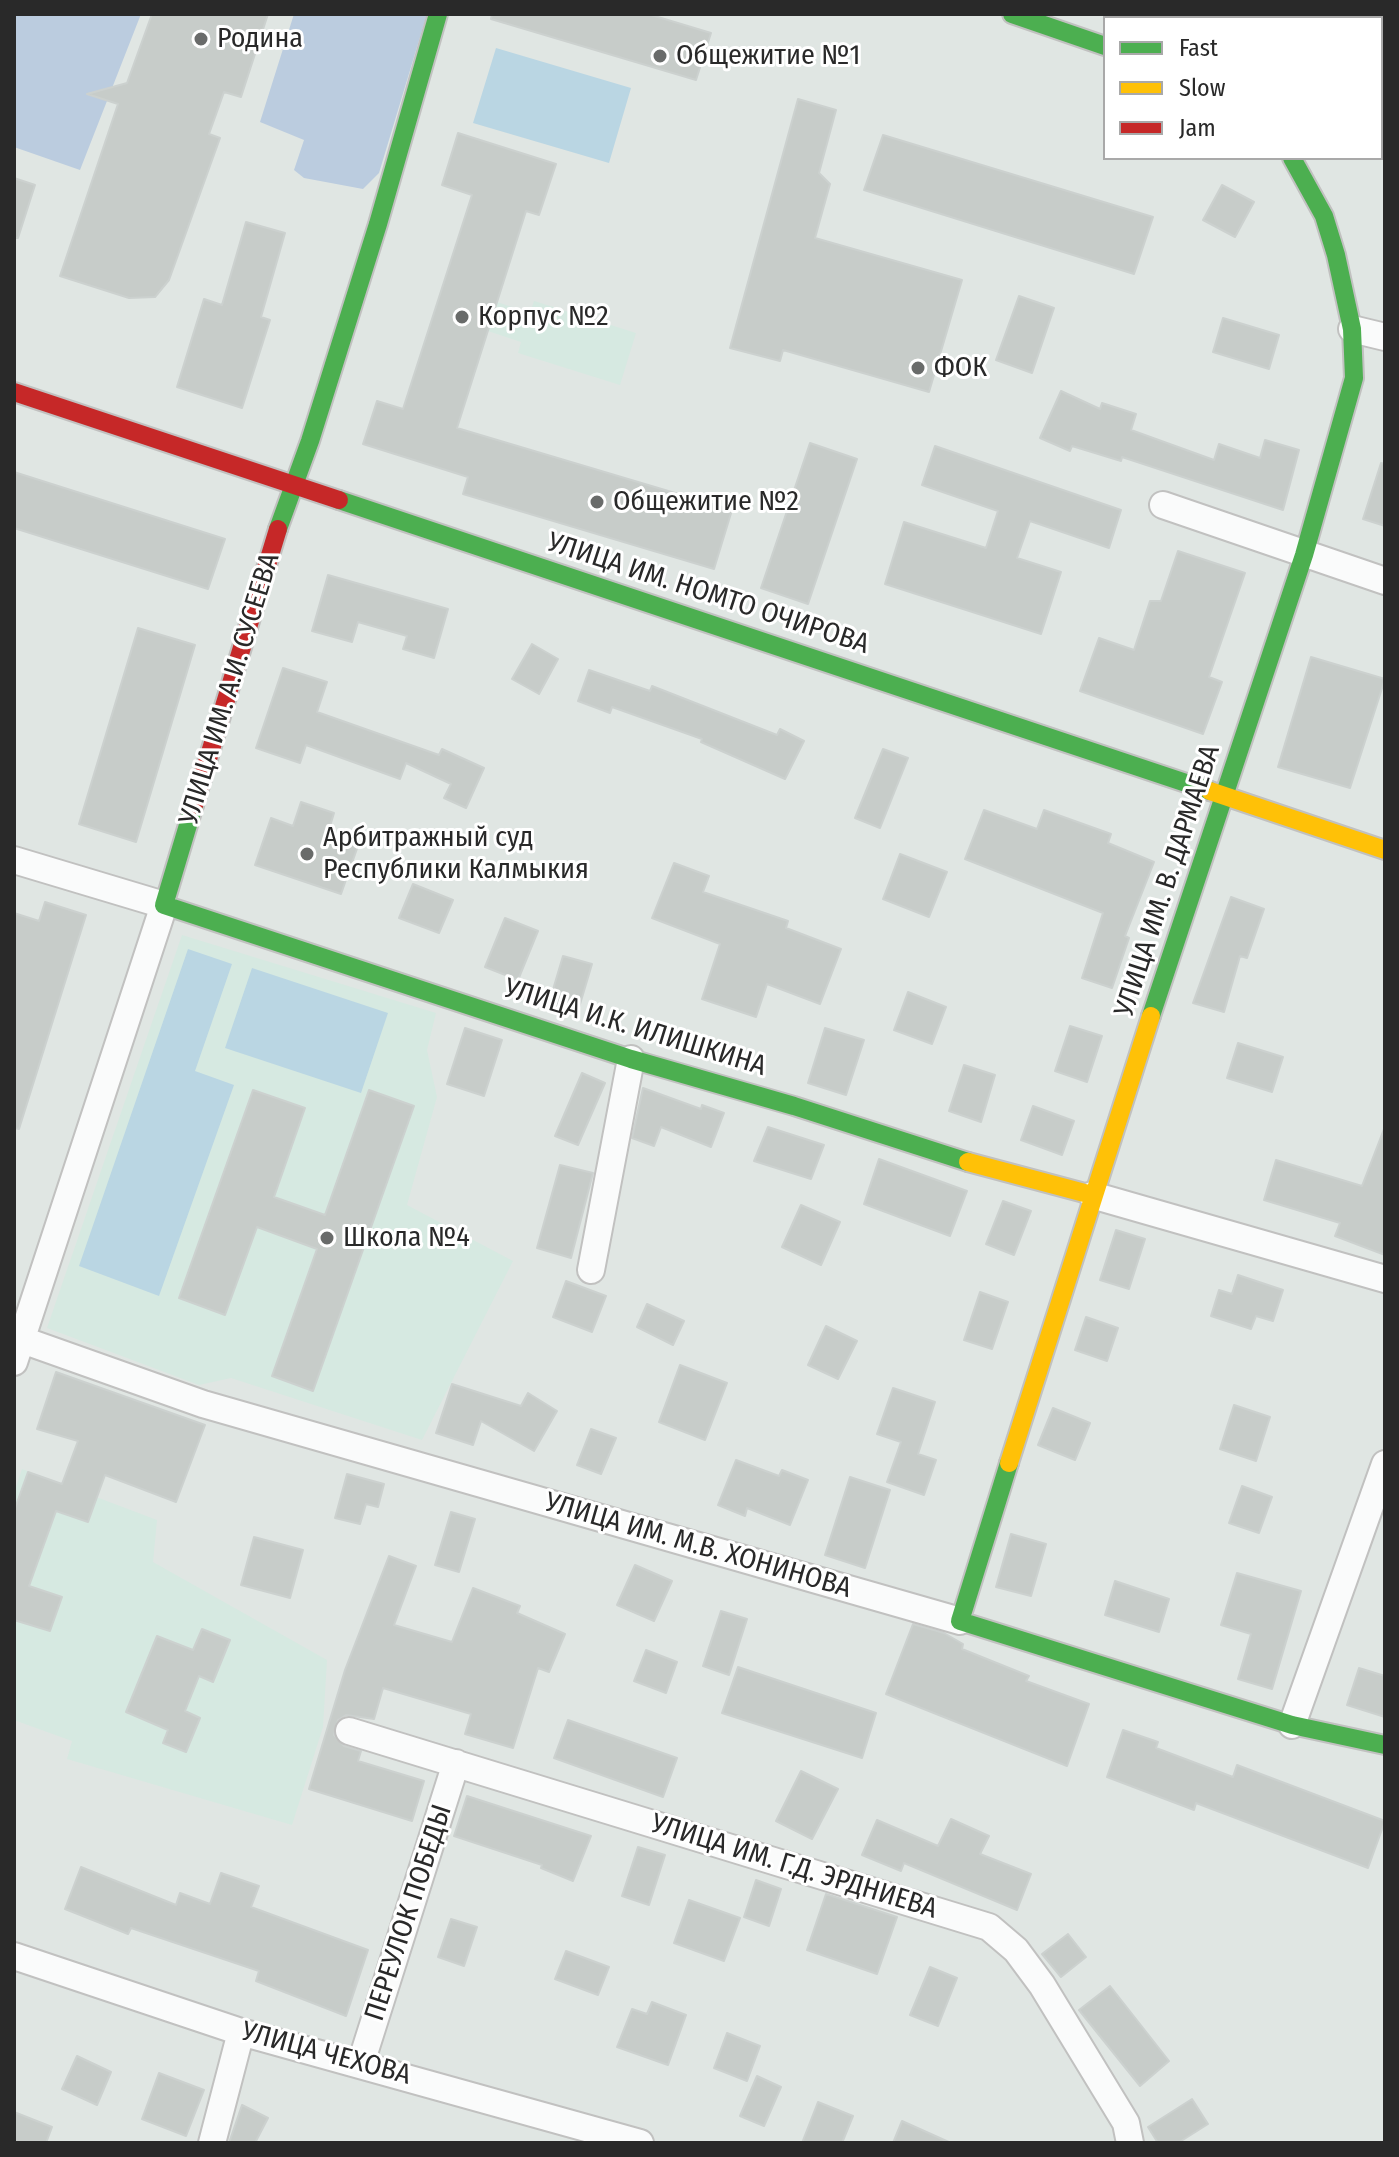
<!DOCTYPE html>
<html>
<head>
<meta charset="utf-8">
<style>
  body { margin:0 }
  #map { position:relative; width:1399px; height:2157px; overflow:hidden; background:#e0e6e3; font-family:"Fira Sans Condensed",sans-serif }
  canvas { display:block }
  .frame { position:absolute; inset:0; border:16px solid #292929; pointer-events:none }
  .legend { position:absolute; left:1103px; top:16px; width:280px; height:144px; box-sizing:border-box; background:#fff; border:2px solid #a9a9a9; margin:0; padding:10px 14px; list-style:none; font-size:24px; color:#292929 }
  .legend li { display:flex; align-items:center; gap:16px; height:40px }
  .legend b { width:40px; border:2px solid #a9a9a9 }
</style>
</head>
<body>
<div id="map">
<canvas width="1399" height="2157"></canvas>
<div class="frame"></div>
<ul class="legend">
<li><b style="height:10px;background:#4caf50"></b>Fast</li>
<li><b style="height:10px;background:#ffc107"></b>Slow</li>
<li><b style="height:10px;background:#c62828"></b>Jam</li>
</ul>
</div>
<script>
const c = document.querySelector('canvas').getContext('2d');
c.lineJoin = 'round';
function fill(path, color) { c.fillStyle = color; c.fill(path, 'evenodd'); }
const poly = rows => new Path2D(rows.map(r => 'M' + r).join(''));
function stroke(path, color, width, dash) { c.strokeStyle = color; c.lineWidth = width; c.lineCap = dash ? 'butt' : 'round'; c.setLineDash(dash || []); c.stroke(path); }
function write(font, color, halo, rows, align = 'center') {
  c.font = font + ' "Fira Sans Condensed",sans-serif'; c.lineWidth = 6; c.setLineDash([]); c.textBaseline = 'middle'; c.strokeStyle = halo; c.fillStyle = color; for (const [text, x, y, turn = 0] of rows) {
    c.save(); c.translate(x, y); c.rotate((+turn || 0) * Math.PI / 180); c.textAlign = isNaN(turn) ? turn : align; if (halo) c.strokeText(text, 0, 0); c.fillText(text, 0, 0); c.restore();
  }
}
fill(poly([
  [534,301,636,333,620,385,518,353,521,342,488,331,497,302,530,313],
  [182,935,436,1013,427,1050,437,1097,407,1205,513,1261,422,1440,231,1378,199,1385,47,1328],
  [22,1469,157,1520,153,1562,327,1660,323,1727,292,1825,67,1759,72,1741,14,1720,14,1493]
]), '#d6e9e1');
fill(poly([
  [14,14,141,14,80,170,14,147],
  [294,14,427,14,379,173,363,189,304,178,294,170,304,140,260,122]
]), '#bbccdf');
fill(poly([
  [496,48,631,88,609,163,473,123],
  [188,949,232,964,195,1071,234,1085,159,1296,79,1266],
  [252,968,388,1013,361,1093,225,1048]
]), '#bad6e3');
const building = poly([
  [152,14,268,14,241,97,224,92,209,134,220,138,169,280,155,297,129,298,60,276,118,104,87,94,127,83,152,14],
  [492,14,648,14,711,33,696,80,491,19,492,14],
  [798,99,836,110,819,173,830,184,815,238,962,280,929,392,783,350,780,361,730,348,798,99],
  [458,133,556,164,539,215,526,211,457,428,732,510,714,569,463,494,468,477,363,444,377,401,403,409,472,195,442,185,458,133],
  [883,135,1153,217,1134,274,864,190,883,135],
  [14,178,35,185,18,238,14,238,14,178],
  [1222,185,1254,202,1235,237,1203,220,1222,185],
  [246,222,285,233,261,317,270,320,242,408,177,387,204,299,222,305,246,222],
  [1019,296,1054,308,1032,373,996,360,1019,296],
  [1223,318,1279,335,1269,369,1213,352,1223,318],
  [1061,391,1100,409,1102,403,1136,414,1131,430,1214,460,1219,444,1260,458,1265,440,1299,450,1283,510,1122,457,1121,461,1072,446,1070,451,1040,438,1061,391],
  [810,443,857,459,808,604,761,588,810,443],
  [935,446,1121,510,1109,548,1030,521,1017,558,1061,572,1041,634,885,584,904,522,986,548,998,511,922,485,935,446],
  [1381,463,1385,464,1385,526,1363,519,1381,463],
  [14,472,225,539,208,589,14,528,14,472],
  [1178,551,1245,573,1209,677,1222,682,1203,734,1080,691,1099,638,1134,650,1150,601,1161,601,1178,551],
  [328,575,448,609,434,658,403,649,407,636,358,622,352,642,312,631,328,575],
  [138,628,195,645,136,842,79,824,138,628],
  [532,644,558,659,539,694,512,679,532,644],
  [1311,657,1385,679,1350,788,1278,767,1311,657],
  [283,668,327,682,317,712,439,755,442,749,484,768,466,808,444,798,451,784,406,763,400,779,306,745,300,763,256,748,283,668],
  [589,670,650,691,652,686,777,735,780,729,804,741,785,779,701,742,702,739,612,707,610,713,578,701,589,670],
  [883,749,908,758,880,828,855,818,883,749],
  [301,802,334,813,328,833,359,843,341,894,255,865,271,818,293,826,301,802],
  [984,810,1037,829,1044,810,1111,834,1108,843,1154,862,1125,936,1129,938,1112,988,1082,978,1103,913,965,859,984,810],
  [900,854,947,872,929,917,883,899,900,854],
  [674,863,709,876,703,892,788,921,786,928,841,949,820,1004,767,984,756,1017,702,999,720,944,652,918,674,863],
  [413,884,453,900,439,933,399,918,413,884],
  [1231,897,1264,909,1247,958,1240,956,1224,1012,1193,1003,1231,897],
  [45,902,86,915,19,1129,14,1128,14,913,39,921,45,902],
  [505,918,538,931,518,980,485,967,505,918],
  [563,956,592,964,578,1011,549,1003,563,956],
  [908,992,946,1007,932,1044,894,1030,908,992],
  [1070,1026,1102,1036,1087,1082,1055,1071,1070,1026],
  [465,1028,502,1040,484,1096,447,1084,465,1028],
  [825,1028,864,1040,846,1095,808,1083,825,1028],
  [1238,1043,1283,1057,1272,1092,1227,1078,1238,1043],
  [964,1065,995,1075,981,1122,949,1111,964,1065],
  [582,1073,605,1083,578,1145,555,1136,582,1073],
  [643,1088,701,1109,702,1105,724,1113,711,1147,661,1127,654,1146,632,1138,643,1088],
  [253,1090,305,1108,274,1197,325,1215,369,1090,414,1106,313,1391,272,1376,317,1249,257,1227,225,1315,179,1298,253,1090],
  [1033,1106,1074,1121,1062,1155,1021,1140,1033,1106],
  [768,1127,824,1145,811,1179,754,1161,768,1127],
  [1384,1129,1385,1255,1335,1236,1340,1223,1264,1200,1276,1160,1362,1186,1384,1129],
  [879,1159,967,1191,950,1236,864,1204,879,1159],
  [560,1165,593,1173,571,1258,537,1248,560,1165],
  [1003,1201,1031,1211,1014,1255,986,1244,1003,1201],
  [801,1205,840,1222,821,1265,782,1247,801,1205],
  [1116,1230,1145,1239,1129,1289,1100,1280,1116,1230],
  [1238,1275,1283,1290,1273,1321,1256,1316,1251,1329,1211,1316,1219,1290,1232,1294,1238,1275],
  [566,1281,606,1296,592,1332,553,1317,566,1281],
  [980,1292,1008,1302,992,1349,964,1340,980,1292],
  [647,1304,684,1321,673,1345,637,1327,647,1304],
  [1086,1317,1118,1328,1107,1361,1075,1350,1086,1317],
  [826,1326,857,1341,838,1379,808,1365,826,1326],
  [680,1365,727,1383,705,1440,659,1422,680,1365],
  [56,1372,205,1425,176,1502,105,1475,88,1522,56,1511,29,1586,62,1597,50,1631,14,1620,14,1511,28,1472,62,1484,78,1441,37,1429,56,1372],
  [452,1384,521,1406,528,1393,557,1411,534,1451,481,1421,473,1445,436,1433,452,1384],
  [893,1388,935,1402,918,1454,936,1460,924,1495,887,1482,901,1442,877,1434,893,1388],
  [1234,1405,1270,1417,1256,1461,1220,1449,1234,1405],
  [1053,1408,1090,1423,1075,1460,1038,1445,1053,1408],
  [591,1429,616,1438,601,1474,577,1465,591,1429],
  [736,1460,779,1476,782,1470,808,1480,790,1525,747,1508,745,1516,718,1505,736,1460],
  [347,1474,384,1484,378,1507,366,1504,360,1524,335,1518,347,1474],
  [850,1477,890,1490,865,1568,825,1555,850,1477],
  [1242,1486,1272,1497,1259,1533,1229,1523,1242,1486],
  [451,1512,475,1519,459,1572,435,1565,451,1512],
  [1011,1534,1046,1544,1031,1596,996,1587,1011,1534],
  [254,1537,303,1550,290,1598,241,1585,254,1537],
  [389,1556,416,1566,394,1625,452,1642,473,1588,520,1606,517,1613,565,1634,549,1672,538,1668,513,1748,465,1734,471,1714,383,1688,374,1719,346,1715,338,1720,334,1735,344,1746,361,1751,358,1761,424,1781,412,1821,309,1789,345,1670,389,1556],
  [635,1565,672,1581,654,1621,617,1605,635,1565],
  [1237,1573,1301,1591,1272,1689,1238,1679,1251,1634,1221,1625,1237,1573],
  [1115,1581,1169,1599,1159,1632,1105,1615,1115,1581],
  [721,1611,747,1619,729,1675,703,1666,721,1611],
  [913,1624,944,1633,963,1644,962,1649,1029,1676,1026,1681,1089,1704,1067,1766,886,1694,913,1624],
  [202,1629,230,1640,213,1682,199,1676,185,1711,200,1718,186,1752,163,1743,168,1730,126,1712,157,1636,193,1650,202,1629],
  [646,1650,677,1662,666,1693,634,1681,646,1650],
  [738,1667,876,1713,862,1758,722,1713,738,1667],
  [1359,1668,1385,1676,1385,1717,1347,1705,1359,1668],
  [568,1720,677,1758,663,1797,554,1758,568,1720],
  [1123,1730,1158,1742,1156,1748,1233,1777,1237,1765,1385,1821,1368,1868,1196,1803,1194,1810,1107,1777,1123,1730],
  [801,1771,838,1789,812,1839,776,1821,801,1771],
  [467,1796,591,1836,573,1881,541,1868,542,1865,454,1836,467,1796],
  [951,1819,989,1836,980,1854,1031,1874,1017,1910,904,1863,901,1871,862,1855,877,1820,938,1846,951,1819],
  [638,1847,665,1855,649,1905,622,1896,638,1847],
  [81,1867,176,1905,180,1893,210,1904,221,1873,259,1886,251,1907,368,1950,346,2016,256,1981,259,1971,131,1928,128,1934,65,1909,81,1867],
  [756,1880,781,1889,769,1926,744,1917,756,1880],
  [826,1894,897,1917,877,1974,807,1950,826,1894],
  [689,1900,740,1918,724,1961,674,1943,689,1900],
  [451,1919,477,1927,464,1966,438,1957,451,1919],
  [1068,1934,1086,1957,1061,1977,1042,1954,1068,1934],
  [566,1951,609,1967,598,1995,555,1979,566,1951],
  [930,1967,957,1978,938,2026,910,2015,930,1967],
  [1110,1986,1169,2061,1140,2086,1079,2010,1110,1986],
  [652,2002,686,2015,668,2065,617,2047,632,2009,647,2014,652,2002],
  [727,2033,760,2046,747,2081,714,2068,727,2033],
  [77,2056,111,2072,97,2105,62,2089,77,2056],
  [159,2073,204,2090,186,2136,142,2119,159,2073],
  [757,2076,781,2087,764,2126,740,2116,757,2076],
  [1192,2099,1208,2124,1178,2143,1158,2143,1148,2127,1192,2099],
  [818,2102,853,2116,842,2143,802,2143,818,2102],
  [242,2105,268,2118,255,2143,229,2143,242,2105],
  [14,2112,52,2127,46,2143,14,2143,14,2112],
  [902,2121,951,2143,893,2143,902,2121]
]);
fill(building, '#c7ccc9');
stroke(building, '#ccd1cf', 2);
const street = poly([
  [1352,329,1385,337],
  [1163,505,1385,581],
  [14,860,164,905,14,1362],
  [1092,1195,1385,1279],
  [591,1270,631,1059],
  [14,1337,203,1404,960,1621],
  [1292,1725,1385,1464],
  [349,1731,989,1927,1016,1950,1042,1985,1126,2123,1130,2143],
  [14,1956,241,2032,640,2143],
  [361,2063,456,1763],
  [212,2143,241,2032]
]);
const fast = poly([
  [1012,14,1105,46],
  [1381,63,1385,61],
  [339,500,1210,791],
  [278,529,310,441,378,224,438,14],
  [194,805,164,905,631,1059,794,1106,968,1162],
  [1151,1016,1304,555,1354,378,1352,329,1336,255,1324,216,1292,158],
  [1009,1463,960,1621,1292,1725,1385,1745]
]);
const slow = poly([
  [1210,791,1385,850],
  [968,1162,1092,1195],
  [1009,1463,1151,1016]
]);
const jam = poly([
  [14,392,339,500],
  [194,805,278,529]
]);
stroke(street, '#c1c1c0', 30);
stroke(fast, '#c1c1c0', 22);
stroke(slow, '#c1c1c0', 22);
stroke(jam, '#c1c1c0', 22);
stroke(street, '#fafbfb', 26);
stroke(fast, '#4caf50', 18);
stroke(slow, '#ffc107', 18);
stroke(jam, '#c62828', 18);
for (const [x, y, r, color] of [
  [201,39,8,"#696b6a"],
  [660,56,8,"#696b6a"],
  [462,317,8,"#696b6a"],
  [918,368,8,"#696b6a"],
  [597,502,8,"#696b6a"],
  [307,854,8,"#696b6a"],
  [327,1238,8,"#696b6a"]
]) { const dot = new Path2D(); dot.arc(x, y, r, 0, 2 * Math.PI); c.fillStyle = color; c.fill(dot); stroke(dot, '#fff', 3); }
write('28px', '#292929', '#fff', [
  ["Родина",217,39],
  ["Общежитие №1",676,56],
  ["Корпус №2",478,317],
  ["ФОК",934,368],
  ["Общежитие №2",613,502],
  ["Арбитражный суд",323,838],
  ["Республики Калмыкия",323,870],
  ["Школа №4",343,1238]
], 'left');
write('28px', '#292929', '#fff', [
  ["УЛИЦА ИМ. НОМТО ОЧИРОВА",708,594,18],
  ["УЛИЦА ИМ. А.И. СУСЕЕВА",230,689,-73],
  ["УЛИЦА ИМ. В. ДАРМАЕВА",1168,881,-72],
  ["УЛИЦА И.К. ИЛИШКИНА",635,1028,17],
  ["УЛИЦА ИМ. М.В. ХОНИНОВА",698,1546,16],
  ["УЛИЦА ИМ. Г.Д. ЭРДНИЕВА",794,1867,17],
  ["ПЕРЕУЛОК ПОБЕДЫ",409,1913,-72],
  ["УЛИЦА ЧЕХОВА",326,2054,15]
]);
</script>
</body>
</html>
